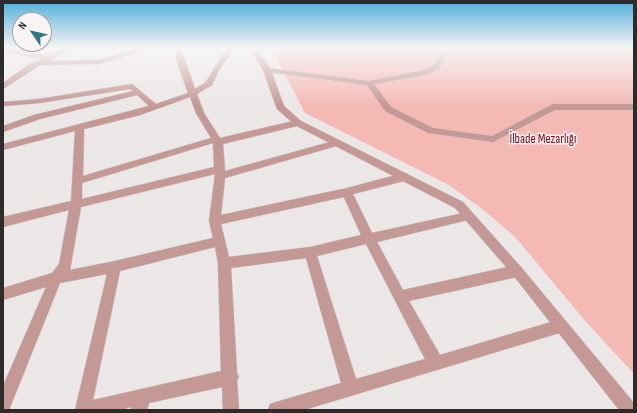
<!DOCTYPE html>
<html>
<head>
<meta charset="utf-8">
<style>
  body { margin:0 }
  #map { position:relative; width:637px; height:413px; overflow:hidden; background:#ebe7e6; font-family:"Sofia Sans Condensed",sans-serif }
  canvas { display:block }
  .frame { position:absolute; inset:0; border:4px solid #2d2b2b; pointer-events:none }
  .north { position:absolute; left:12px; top:12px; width:40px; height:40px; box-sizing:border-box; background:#f8f4f3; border:1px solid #a7a4a3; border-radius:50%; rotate:304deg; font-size:11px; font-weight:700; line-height:16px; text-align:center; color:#2d2b2b }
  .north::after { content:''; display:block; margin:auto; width:14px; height:18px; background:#337587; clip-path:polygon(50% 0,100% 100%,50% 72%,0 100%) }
</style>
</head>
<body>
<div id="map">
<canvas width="637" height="413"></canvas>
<div class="frame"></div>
<div class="north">N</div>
</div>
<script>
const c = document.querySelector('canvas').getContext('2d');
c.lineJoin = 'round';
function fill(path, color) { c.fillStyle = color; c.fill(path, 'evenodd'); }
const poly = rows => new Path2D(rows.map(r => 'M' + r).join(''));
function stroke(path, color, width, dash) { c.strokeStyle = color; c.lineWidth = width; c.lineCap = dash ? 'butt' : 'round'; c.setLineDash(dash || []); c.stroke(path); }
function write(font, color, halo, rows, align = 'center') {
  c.font = font + ' "Sofia Sans Condensed",sans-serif'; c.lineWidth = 3; c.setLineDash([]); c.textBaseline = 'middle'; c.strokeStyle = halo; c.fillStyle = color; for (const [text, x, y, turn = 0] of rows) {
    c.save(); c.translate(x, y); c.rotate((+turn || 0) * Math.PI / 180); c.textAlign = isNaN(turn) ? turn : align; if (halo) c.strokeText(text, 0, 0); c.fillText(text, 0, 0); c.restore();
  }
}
fill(poly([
  [271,48,634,48,634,374,586,322,515,237,485,211,449,185,305,113]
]), '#f5b9b4');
const minor = poly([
  [3,48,48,56,63,48,72,48,49,61,99,60,139,48,151,48,99,64,40,65,3,89,3,83,28,65,42,59,3,52,3,48],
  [175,48,181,48,195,89,206,82,223,54,228,48,235,48,219,70,212,85,197,94,204,113,220,138,298,120,302,123,301,125,223,144,225,171,337,140,342,143,340,145,225,178,221,215,347,188,404,173,408,174,409,177,408,180,353,194,372,233,468,212,472,213,474,216,472,219,468,220,377,242,403,290,517,265,521,267,523,271,521,275,517,277,409,301,440,355,561,319,566,321,568,326,566,331,304,410,268,410,270,404,276,402,341,383,306,258,231,268,237,373,239,377,237,380,239,410,223,410,222,387,149,403,147,410,131,410,132,407,119,410,75,410,107,274,60,283,9,410,3,410,3,386,46,287,3,300,3,288,52,273,59,264,69,210,3,227,3,217,71,201,75,131,3,150,3,144,149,106,137,95,40,119,3,132,3,126,34,115,133,91,130,89,39,103,3,106,3,102,39,99,132,84,156,104,188,93,177,62,175,48],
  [190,97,196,113,211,138,83,176,84,129,140,115,190,97],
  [213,143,214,167,82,199,82,183,213,143],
  [215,174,209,221,213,238,115,261,70,270,81,207,215,174],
  [344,197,361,235,310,247,229,257,221,224,344,197],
  [366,244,425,359,356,379,317,256,366,244],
  [215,247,218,263,221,371,93,400,120,271,215,247],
  [449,48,470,48,447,53,440,67,430,74,374,84,391,107,433,128,492,136,553,104,634,104,634,110,555,110,493,142,428,133,385,111,367,85,267,72,263,70,267,68,369,81,425,70,434,64,442,50,449,48]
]);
const tertiary = poly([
  [250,48,257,48,271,70,284,106,301,121,463,202,521,267,634,403,634,410,619,410,513,275,455,208,295,125,277,109,263,70,250,48]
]);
stroke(minor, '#c9c5c4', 1);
stroke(tertiary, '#c9c5c4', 1);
fill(minor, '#c49894');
fill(tertiary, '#c49894');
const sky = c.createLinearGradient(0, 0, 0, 106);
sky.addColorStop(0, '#4eaeda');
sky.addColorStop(0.45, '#f6f4f4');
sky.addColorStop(1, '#f6f4f400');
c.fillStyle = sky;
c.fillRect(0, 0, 637, 106);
write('13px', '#7e0314', '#f8f4f3', [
  ["İlbade Mezarlığı",543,140]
]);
</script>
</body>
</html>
